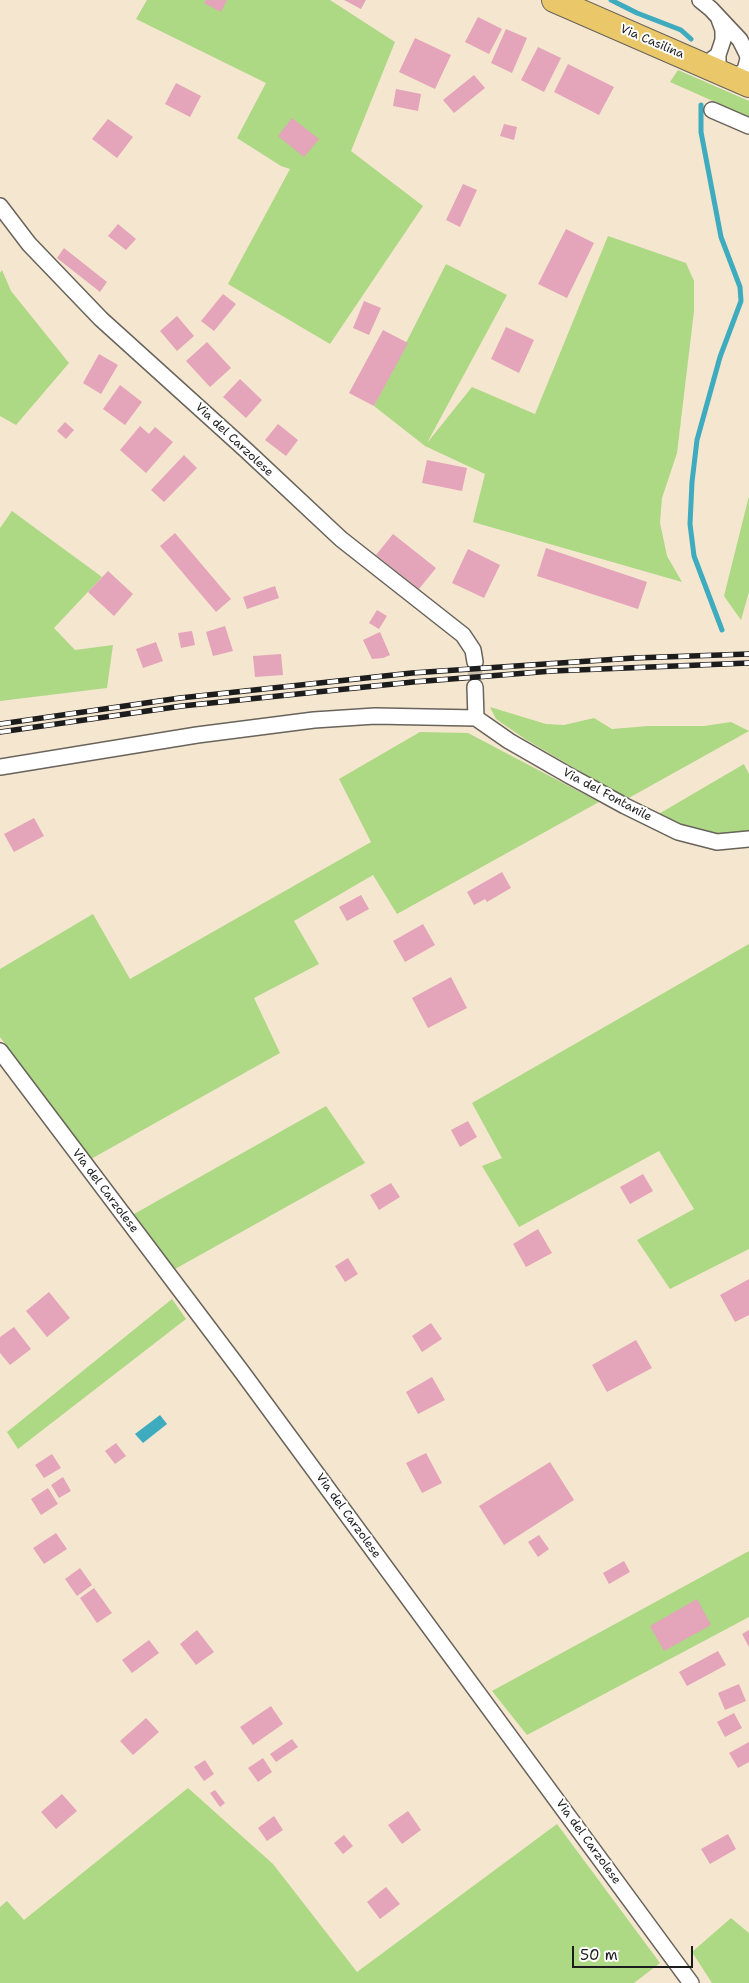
<!DOCTYPE html>
<html>
<head>
<meta charset="utf-8">
<style>
  body { margin:0 }
  #map { position:relative; width:749px; height:1983px; overflow:hidden; background:#f5e6d0; font-family:"Shantell Sans",sans-serif }
  canvas { display:block }
  .scale { position:absolute; left:572px; top:1946px; width:121px; height:22px; box-sizing:border-box; border:2px solid #1c1c1c; border-top:0; padding-left:6px; font-size:15px; line-height:18px; white-space:nowrap; color:#1c1c1c; -webkit-text-stroke:4px #fff; paint-order:stroke }
</style>
</head>
<body>
<div id="map">
<canvas width="749" height="1983"></canvas>
<div class="scale">50 m</div>
</div>
<script>
const c = document.querySelector('canvas').getContext('2d');
c.lineJoin = 'round';
function fill(path, color) { c.fillStyle = color; c.fill(path, 'evenodd'); }
const poly = rows => new Path2D(rows.map(r => 'M' + r).join(''));
function stroke(path, color, width, dash) { c.strokeStyle = color; c.lineWidth = width; c.lineCap = dash ? 'butt' : 'round'; c.setLineDash(dash || []); c.stroke(path); }
function write(font, color, halo, rows, align = 'center') {
  c.font = font + ' "Shantell Sans",sans-serif'; c.lineWidth = 4; c.setLineDash([]); c.textBaseline = 'middle'; c.strokeStyle = halo; c.fillStyle = color; for (const [text, x, y, turn = 0] of rows) {
    c.save(); c.translate(x, y); c.rotate((+turn || 0) * Math.PI / 180); c.textAlign = isNaN(turn) ? turn : align; if (halo) c.strokeText(text, 0, 0); c.fillText(text, 0, 0); c.restore();
  }
}
fill(poly([
  [147,0,330,0,395,42,351,151,423,206,330,344,228,284,290,169,281,166,237,138,266,83,136,19],
  [678,70,749,101,749,117,670,82],
  [608,236,686,263,694,281,694,311,677,453,662,498,660,523,667,556,682,582,473,522,485,474,425,446,374,406,446,264,507,295,427,443,472,387,535,414],
  [2,270,11,291,69,363,16,425,0,416,0,273],
  [749,496,749,592,741,620,724,596],
  [12,511,102,577,54,628,75,650,113,645,107,688,0,701,0,528],
  [490,707,546,724,564,725,594,718,612,729,648,726,704,726,731,722,749,731,627,799,525,739,496,719],
  [420,732,468,733,599,802,397,914,373,875,294,921,319,964,254,998,280,1053,91,1159,0,1037,0,969,93,914,130,979,371,842,339,779],
  [744,764,749,774,749,833,734,836,701,832,657,815],
  [749,944,749,1249,670,1289,637,1240,694,1209,659,1151,519,1227,482,1166,502,1158,472,1103],
  [326,1106,365,1163,175,1269,134,1214],
  [172,1299,186,1319,18,1449,7,1432],
  [749,1551,749,1617,527,1735,492,1691],
  [188,1788,273,1864,357,1972,557,1824,660,1963,634,1983,0,1983,0,1907,7,1901,24,1920],
  [731,1918,749,1933,749,1983,712,1983,692,1952]
]), '#add884');
fill(poly([
  [160,1415,167,1424,143,1443,135,1434]
]), '#3fabbe');
stroke(poly([
  [611,0,637,13,681,30,691,39],
  [701,105,701,132,721,237,740,287,741,301,720,357,697,440,692,482,690,524,694,556,722,630]
]), '#3fabbe', 5);
fill(poly([
  [206,0,227,0,221,12,204,3],
  [344,0,366,0,361,9],
  [478,17,502,29,489,54,465,42],
  [506,29,527,38,512,73,491,63],
  [415,38,451,55,435,89,399,72],
  [538,47,561,58,544,92,521,80],
  [568,64,614,87,599,115,554,92],
  [474,75,485,88,454,113,443,100],
  [176,83,201,96,190,117,165,104],
  [396,89,421,94,418,111,393,106],
  [292,118,319,139,304,157,278,136],
  [108,119,133,137,117,158,92,139],
  [504,124,517,127,514,140,500,136],
  [463,184,477,190,460,227,446,220],
  [118,224,136,239,126,250,108,236],
  [566,229,594,243,567,298,538,284],
  [64,248,107,282,100,292,57,258],
  [223,294,236,304,214,331,201,321],
  [364,301,381,308,369,335,353,328],
  [177,316,194,336,177,351,160,331],
  [506,327,534,340,519,373,491,359],
  [383,330,408,343,374,406,349,393],
  [207,342,231,368,210,387,186,361],
  [99,354,118,365,101,394,83,383],
  [240,379,262,400,246,418,223,397],
  [120,385,142,402,125,425,103,409],
  [65,422,74,430,66,439,57,431],
  [278,424,298,440,286,456,265,440],
  [140,426,149,434,155,427,173,442,146,473,120,450],
  [184,455,197,468,164,502,151,490],
  [427,460,467,468,462,491,422,483],
  [175,533,231,599,216,612,160,546],
  [393,534,436,568,419,589,376,555],
  [546,548,647,582,638,609,537,576],
  [468,549,500,565,484,598,452,583],
  [108,571,133,594,114,616,88,592],
  [275,586,279,598,247,609,243,597],
  [377,610,387,616,379,629,369,623],
  [225,626,233,651,213,656,206,632],
  [192,631,195,645,181,648,178,633],
  [380,632,390,655,383,658,372,659,363,640],
  [156,642,163,661,143,668,136,649],
  [281,654,283,675,255,677,253,656],
  [34,818,44,836,14,852,4,834],
  [502,872,511,888,487,902,485,899,474,905,467,892],
  [361,895,369,909,347,921,339,907],
  [423,924,435,945,405,962,393,941],
  [451,977,467,1008,428,1028,412,998],
  [468,1121,477,1137,460,1147,451,1130],
  [643,1174,653,1191,630,1204,620,1187],
  [391,1183,400,1197,379,1210,370,1195],
  [538,1229,552,1253,526,1267,513,1244],
  [348,1258,358,1274,345,1282,335,1266],
  [749,1279,749,1315,735,1322,720,1295],
  [49,1292,70,1318,47,1337,26,1311],
  [431,1323,442,1339,422,1352,412,1336],
  [14,1327,31,1349,10,1365,0,1353,0,1337],
  [636,1340,652,1368,607,1392,592,1365],
  [432,1377,445,1400,418,1414,406,1392],
  [116,1443,126,1456,115,1464,105,1451],
  [426,1453,442,1483,422,1493,406,1463],
  [52,1454,61,1468,44,1478,35,1465],
  [550,1462,574,1500,504,1545,479,1506],
  [63,1477,71,1491,59,1498,51,1485],
  [48,1488,58,1504,41,1515,31,1499],
  [56,1533,67,1549,44,1564,33,1548],
  [539,1535,549,1549,538,1557,528,1542],
  [624,1561,630,1572,609,1584,603,1573],
  [80,1568,92,1585,77,1596,65,1579],
  [94,1588,112,1613,97,1623,80,1598],
  [697,1599,711,1625,664,1651,650,1626],
  [197,1630,214,1652,196,1665,180,1644],
  [749,1630,749,1647,742,1634],
  [149,1640,159,1653,132,1673,122,1660],
  [718,1651,726,1665,687,1686,679,1672],
  [739,1684,746,1701,725,1710,718,1693],
  [271,1706,283,1724,253,1745,240,1727],
  [734,1713,742,1728,725,1737,717,1722],
  [146,1718,159,1732,133,1755,120,1741],
  [292,1739,298,1747,276,1762,270,1754],
  [749,1742,749,1762,738,1768,729,1753],
  [263,1758,272,1772,258,1782,248,1768],
  [205,1760,214,1774,204,1781,194,1767],
  [215,1790,225,1803,220,1807,210,1793],
  [62,1794,77,1811,56,1829,41,1812],
  [408,1811,421,1830,402,1844,388,1825],
  [274,1816,283,1830,267,1841,258,1828],
  [728,1834,736,1849,710,1864,701,1849],
  [344,1835,353,1846,343,1854,334,1843],
  [386,1887,400,1904,380,1919,367,1902]
]), '#e4a4b9');
stroke(poly([
  [475,662,475,687]
]), '#cabeac', 15, [15, 8]);
const minor = poly([
  [700,0,711,9,740,40,749,58],
  [718,55,718,66,722,73,730,77,736,77,745,70,748,59,747,54],
  [710,61,718,55,723,40,723,30,719,19],
  [712,110,749,126],
  [0,206,29,244,101,319,247,451,341,539,463,635,473,650,475,662],
  [475,687,476,718],
  [476,718,509,741,570,776,625,806,678,832,717,842,749,839],
  [0,767,197,735,314,720,375,716,476,718],
  [0,1051,242,1372,691,1983]
]);
const primary = poly([
  [554,0,749,85]
]);
stroke(minor, '#68635b', 18);
stroke(primary, '#68635b', 26);
stroke(minor, '#fff', 15);
stroke(primary, '#eac769', 24);
const rail = poly([
  [0,724,180,698,412,673,634,658,749,654],
  [0,732,182,706,413,682,552,671,749,663]
]);
stroke(rail, '#1c1c1c', 5.5);
stroke(rail, '#fff', 4, [11]);
write('12px', '#1c1c1c', '#fff', [
  ["Via Casilina",652,42,23],
  ["Via del Carzolese",234,440,43],
  ["Via del Fontanile",607,795,28],
  ["Via del Carzolese",105,1191,53],
  ["Via del Carzolese",348,1516,54],
  ["Via del Carzolese",588,1842,54]
]);
</script>
</body>
</html>
